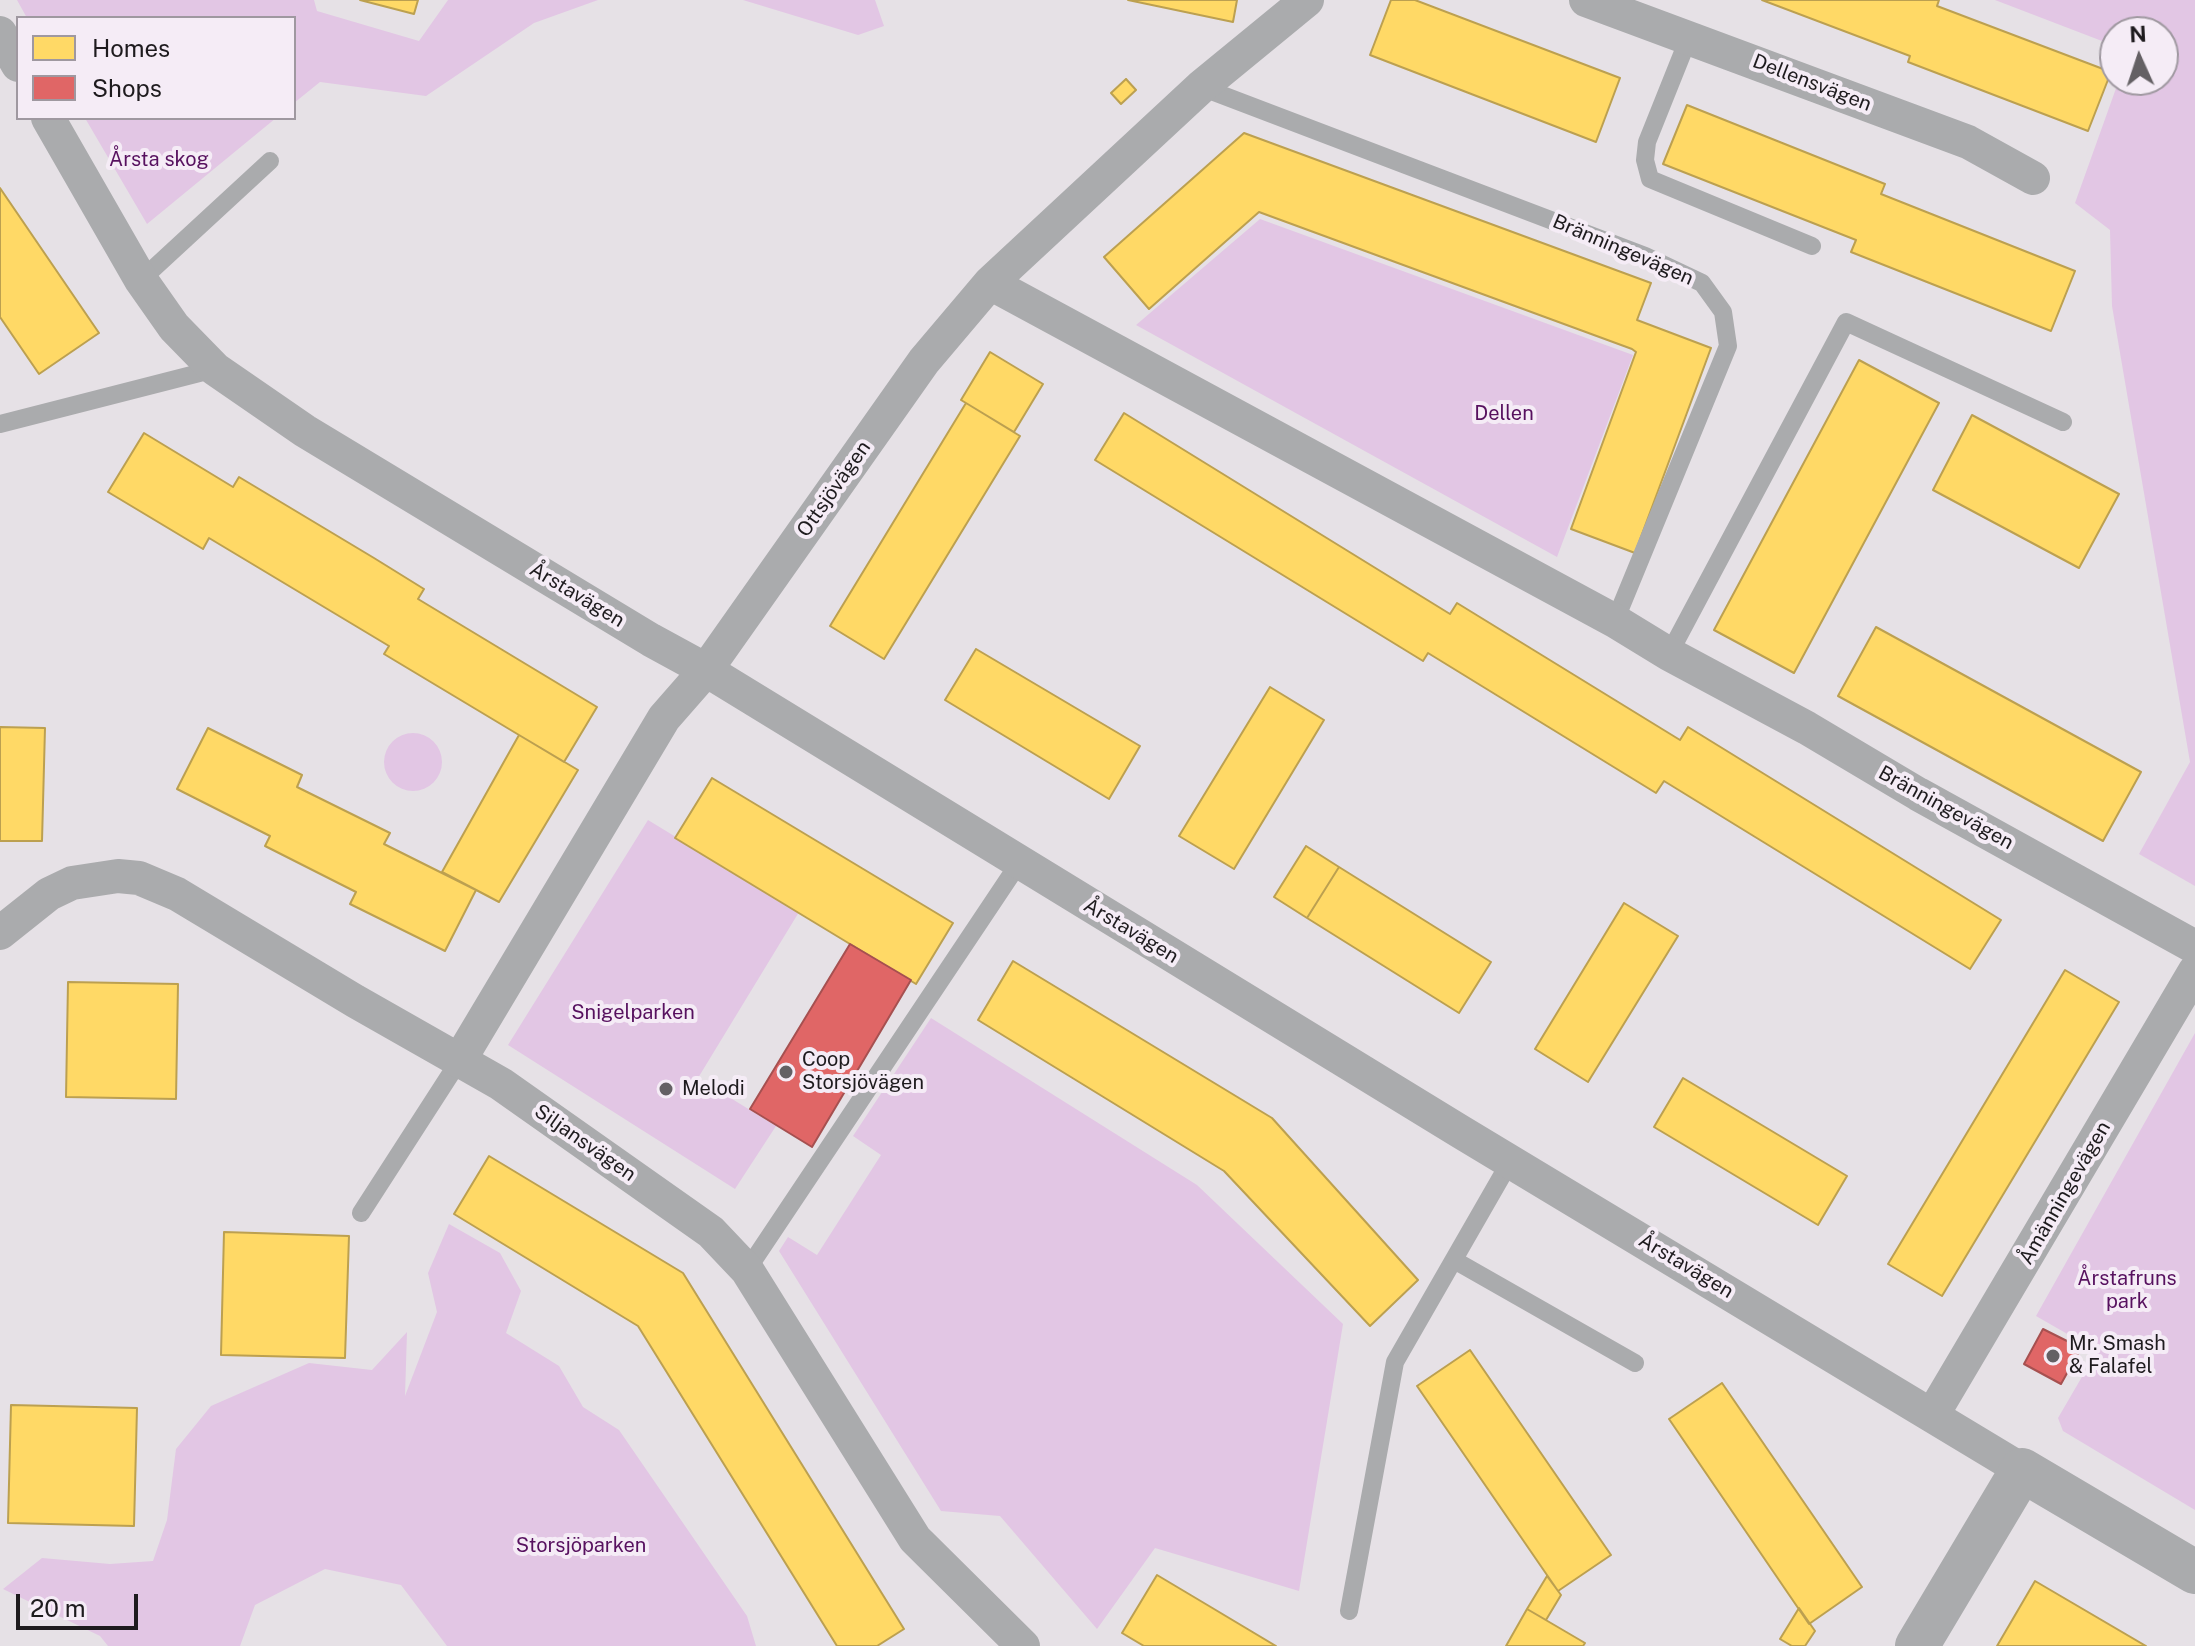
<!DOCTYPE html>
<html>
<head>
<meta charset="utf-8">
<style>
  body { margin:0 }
  #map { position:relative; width:2195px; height:1646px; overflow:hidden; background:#e6e1e6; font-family:"Public Sans",sans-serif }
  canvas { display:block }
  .legend { position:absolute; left:16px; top:16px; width:280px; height:104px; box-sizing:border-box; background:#f5ecf6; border:2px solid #9f98a0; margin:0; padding:10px 14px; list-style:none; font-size:24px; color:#1e1b1e }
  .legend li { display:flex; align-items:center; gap:16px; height:40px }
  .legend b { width:40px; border:2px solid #9f98a0 }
  .north { position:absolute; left:2099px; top:16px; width:80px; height:80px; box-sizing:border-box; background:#f5ecf6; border:2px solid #9f98a0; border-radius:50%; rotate:357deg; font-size:22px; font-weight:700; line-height:32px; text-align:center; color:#1e1b1e }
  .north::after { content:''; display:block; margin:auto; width:28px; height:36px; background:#646064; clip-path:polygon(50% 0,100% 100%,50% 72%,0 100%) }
  .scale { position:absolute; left:16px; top:1594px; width:122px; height:36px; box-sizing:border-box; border:4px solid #1e1b1e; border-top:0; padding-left:10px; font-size:24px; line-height:28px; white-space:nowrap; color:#1e1b1e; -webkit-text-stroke:6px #f5ecf6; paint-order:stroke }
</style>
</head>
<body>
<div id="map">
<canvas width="2195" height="1646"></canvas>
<ul class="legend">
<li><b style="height:22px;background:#ffd966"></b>Homes</li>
<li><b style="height:22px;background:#e06666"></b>Shops</li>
</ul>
<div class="north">N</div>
<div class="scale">20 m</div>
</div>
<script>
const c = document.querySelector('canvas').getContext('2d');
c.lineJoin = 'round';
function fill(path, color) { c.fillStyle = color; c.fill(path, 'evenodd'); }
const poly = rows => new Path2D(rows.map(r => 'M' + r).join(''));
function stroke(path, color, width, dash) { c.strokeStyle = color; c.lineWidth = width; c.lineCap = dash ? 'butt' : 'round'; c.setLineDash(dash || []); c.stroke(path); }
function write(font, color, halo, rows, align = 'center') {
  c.font = font + ' "Public Sans",sans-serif'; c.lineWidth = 8; c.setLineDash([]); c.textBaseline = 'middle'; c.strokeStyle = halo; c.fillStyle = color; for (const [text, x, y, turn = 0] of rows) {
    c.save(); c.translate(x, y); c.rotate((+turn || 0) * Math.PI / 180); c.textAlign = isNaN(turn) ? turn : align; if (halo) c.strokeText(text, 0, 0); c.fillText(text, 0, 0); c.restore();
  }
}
fill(poly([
  [17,0,314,0,317,11,419,41,448,0,598,0,534,23,426,96,320,82,294,103,294,18,27,18],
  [743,0,875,0,884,26,858,35],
  [1995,0,2195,0,2195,886,2139,854,2190,762,2112,306,2110,230,2075,203,2119,80,2163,80,2163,32,2115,32,2115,46],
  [85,118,276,118,147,224],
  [1260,219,1633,355,1557,557,1136,325],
  '384 762a29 29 0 1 1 58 0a29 29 0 1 1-58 0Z',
  [648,820,799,912,698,1078,776,1126,735,1189,508,1045],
  [931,1018,1197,1185,1343,1324,1299,1591,1155,1548,1097,1629,1000,1516,941,1511,779,1251,788,1237,817,1255,881,1155,853,1136],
  [2195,1033,2195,1510,2063,1431,2058,1418,2097,1351,2036,1316],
  [449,1224,500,1253,521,1291,506,1333,559,1366,583,1407,619,1430,747,1616,756,1646,447,1646,401,1585,325,1569,255,1605,240,1646,108,1646,100,1636,3,1589,42,1558,110,1564,153,1561,167,1520,176,1449,211,1406,309,1363,372,1370,407,1332,405,1396,437,1312,428,1273]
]), '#e2c6e4');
const homes = poly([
  [360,0,418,0,414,14,360,0],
  [1128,0,1237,0,1233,22,1128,0],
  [1391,0,1415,0,1620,78,1596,142,1370,55,1391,0],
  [1762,0,1939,0,1937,6,2111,72,2088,131,1908,62,1910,56,1762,0],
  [1126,79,1136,90,1121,104,1111,93,1126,79],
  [1687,105,1885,184,1881,194,2075,271,2051,331,1851,252,1856,240,1663,164,1687,105],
  [1244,133,1651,283,1637,320,1711,348,1635,553,1571,529,1636,352,1632,349,1259,212,1149,309,1104,257,1244,133],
  [0,188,99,333,39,374,0,317,0,188],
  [990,352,1043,384,1014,432,961,400,990,352],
  [1859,360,1939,403,1794,673,1714,630,1859,360],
  [966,403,1020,436,884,659,830,626,966,403],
  [1124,413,1450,614,1457,603,1680,740,1688,727,2001,920,1970,969,1664,781,1656,793,1428,653,1423,661,1095,460,1124,413],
  [1972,415,2119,494,2079,568,1933,490,1972,415],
  [144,433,233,487,239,477,374,558,424,589,418,599,597,707,564,762,384,654,389,646,209,538,203,549,108,492,144,433],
  [1876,627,2141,772,2103,841,1838,696,1876,627],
  [976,649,1140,746,1109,799,945,700,976,649],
  [1270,687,1324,720,1234,869,1179,836,1270,687],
  [0,727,45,728,42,841,0,841,0,727],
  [208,728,302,775,297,787,390,833,384,844,476,890,445,951,350,904,356,892,265,846,270,836,177,789,208,728],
  [519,735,578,770,499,902,442,872,519,735],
  [712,778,953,923,916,984,675,838,712,778],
  [1306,846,1339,867,1307,918,1274,897,1306,846],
  [1339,867,1491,962,1459,1013,1307,918,1339,867],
  [1624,903,1678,936,1588,1082,1535,1049,1624,903],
  [1013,961,1272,1118,1418,1280,1370,1326,1224,1171,978,1020,1013,961],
  [2065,970,2119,1002,1942,1296,1888,1264,2065,970],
  [68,982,178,984,176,1099,66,1097,68,982],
  [1683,1078,1847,1176,1818,1225,1654,1127,1683,1078],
  [489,1156,683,1273,904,1629,877,1646,837,1646,638,1326,454,1214,489,1156],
  [224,1232,349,1236,345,1358,221,1355,224,1232],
  [1470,1350,1611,1555,1558,1591,1417,1386,1470,1350],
  [1722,1383,1862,1587,1809,1624,1669,1419,1722,1383],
  [11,1405,137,1408,134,1526,8,1523,11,1405],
  [1157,1575,1204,1603,1276,1646,1144,1646,1122,1633,1157,1575],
  [1547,1576,1561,1595,1546,1620,1527,1609,1547,1576],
  [2035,1581,2146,1646,1997,1646,2035,1581],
  [1799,1608,1815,1631,1805,1646,1792,1646,1780,1639,1799,1608],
  [1527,1609,1585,1643,1583,1646,1506,1646,1527,1609]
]);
fill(homes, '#ffd966');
stroke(homes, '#bca050', 2);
const shops = poly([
  [850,944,911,980,812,1147,750,1109,850,944],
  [2043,1329,2081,1348,2061,1384,2024,1364,2043,1329]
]);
fill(shops, '#e06666');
stroke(shops, '#a65050', 2);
stroke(poly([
  [1689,37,1647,142,1645,160,1650,179,1812,246],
  [1201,87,1645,256,1702,283,1723,312,1728,346,1615,621],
  [141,280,270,161],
  [0,424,215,369],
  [1669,654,1846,322,2063,422],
  [361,1213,459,1061],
  [1454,1260,1635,1363],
  [747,1270,1019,863],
  [1349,1611,1395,1362,1511,1160]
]), '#aaabad', 18);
stroke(poly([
  [1586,0,1968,142,2033,178],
  [0,33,18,65],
  [48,118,141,280,174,327,215,369,305,431,651,640,706,670,1461,1132,2022,1470],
  [990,283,1615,621,1669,654,1807,728,1918,794,2195,947],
  [0,933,49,894,72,883,118,876,139,878,177,894,355,1001,501,1084,711,1232,747,1270,915,1539,1023,1646],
  [459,1061,664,718,706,670,924,361,990,283,1201,87,1307,0],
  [1933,1414,2195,971]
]), '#aaabad', 34);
stroke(poly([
  [1917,1646,2022,1470,2195,1572]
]), '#aaabad', 44);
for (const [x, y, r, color] of [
  [786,1072,8,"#646064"],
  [666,1089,8,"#646064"],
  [2053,1356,8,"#646064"]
]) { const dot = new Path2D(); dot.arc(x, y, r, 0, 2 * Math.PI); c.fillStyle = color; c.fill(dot); stroke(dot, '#f5ecf6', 3); }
write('20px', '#1e1b1e', '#f5ecf6', [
  ["Dellensvägen",1812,83,21],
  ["Bränningevägen",1623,250,23],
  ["Ottsjövägen",834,489,-55],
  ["Årstavägen",577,595,31],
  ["Bränningevägen",1946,808,29],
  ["Årstavägen",1131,931,31],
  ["Siljansvägen",585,1143,35],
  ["Åmänningevägen",2065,1193,-60],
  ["Årstavägen",1686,1266,31]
]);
write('20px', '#57115f', '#f5ecf6', [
  ["Årsta skog",159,160],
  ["Dellen",1504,414],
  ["Snigelparken",633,1013],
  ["Årstafruns",2127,1279],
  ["park",2127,1302],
  ["Storsjöparken",581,1546]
]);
write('20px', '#1e1b1e', '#f5ecf6', [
  ["Coop",802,1060],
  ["Storsjövägen",802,1083],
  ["Melodi",682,1089],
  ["Mr. Smash",2069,1344],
  ["& Falafel",2069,1367]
], 'left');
</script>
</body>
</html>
